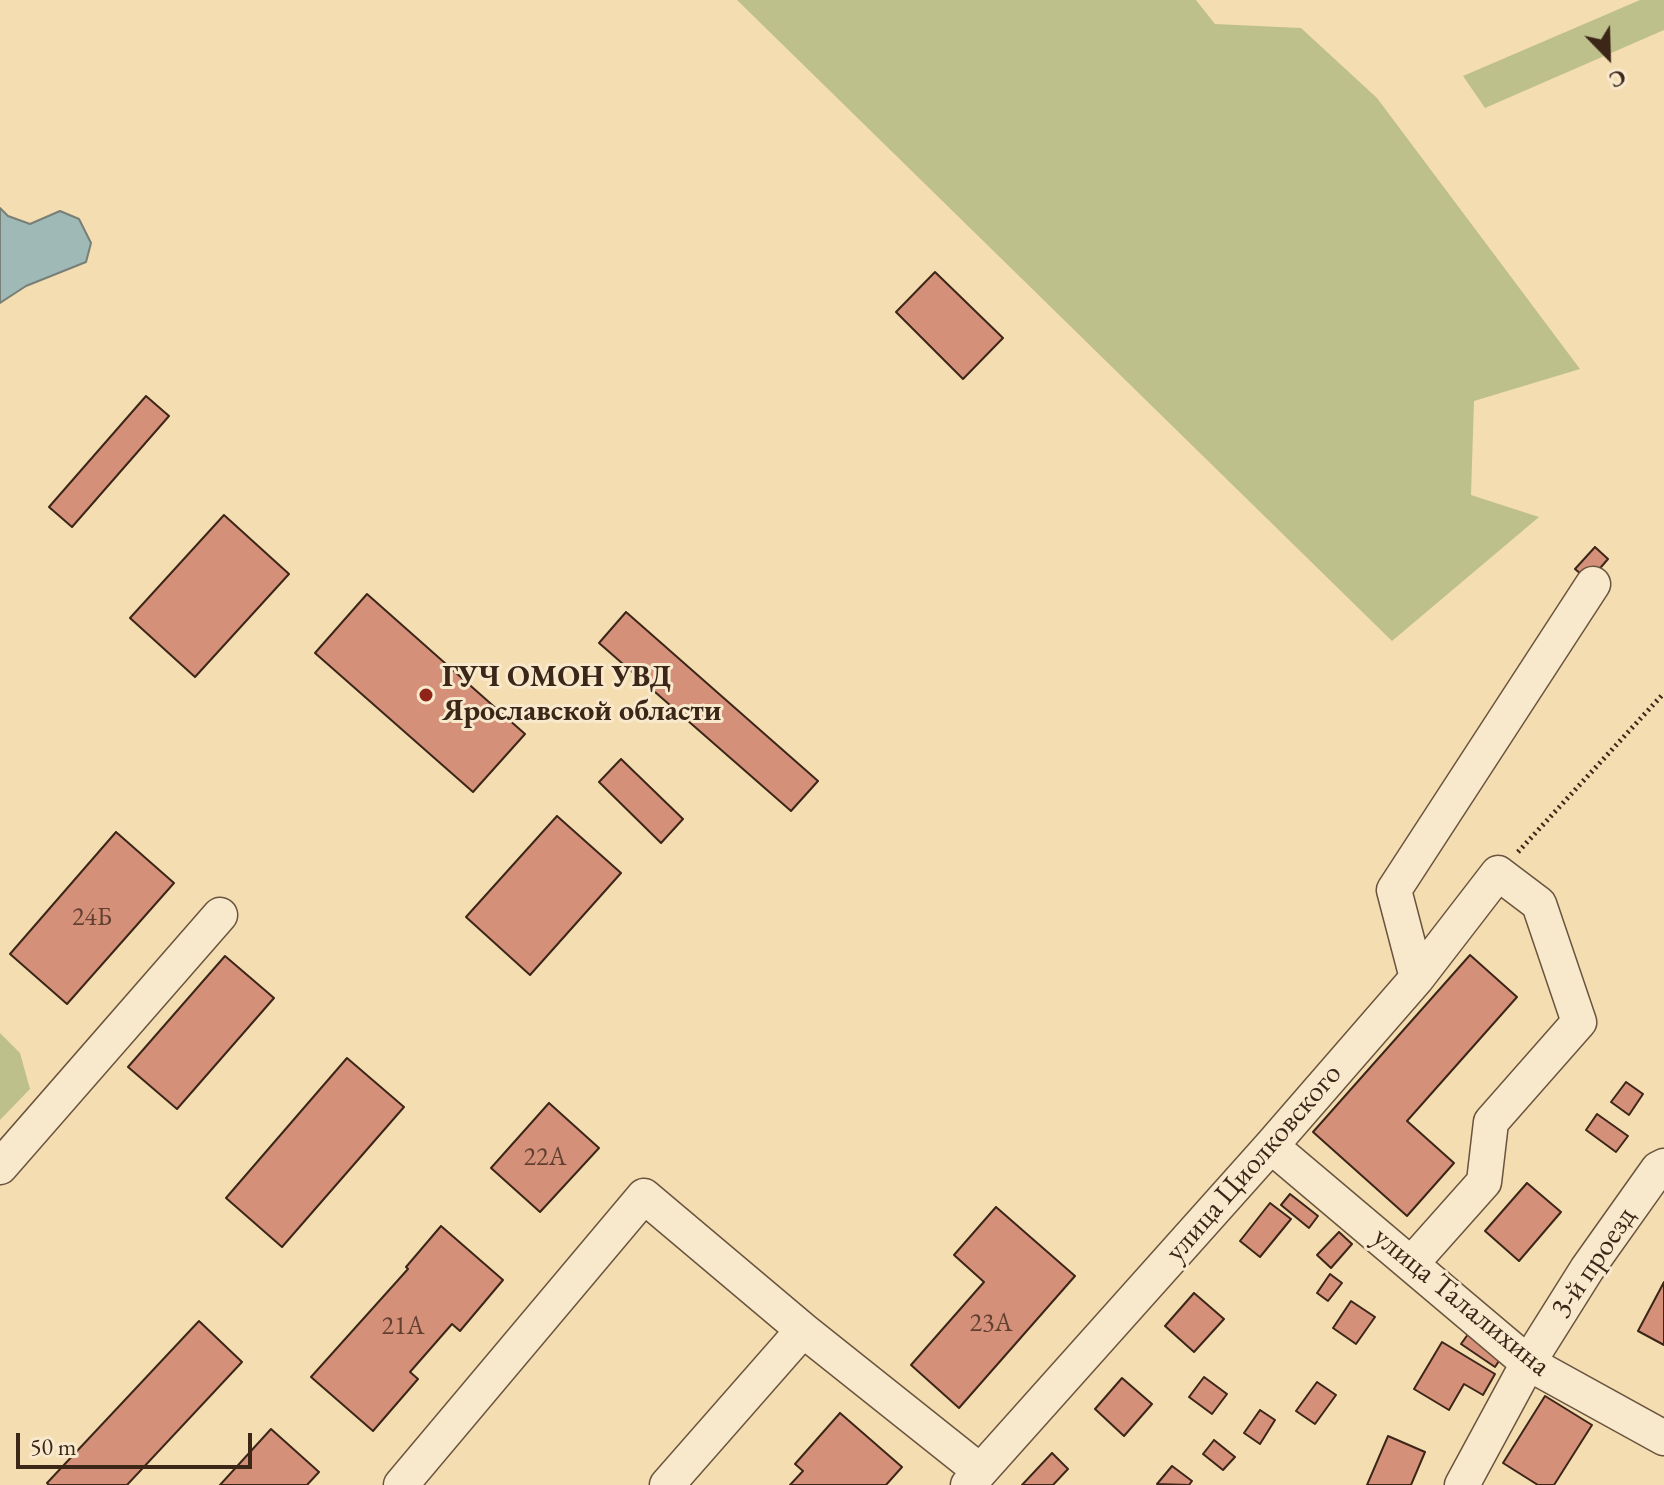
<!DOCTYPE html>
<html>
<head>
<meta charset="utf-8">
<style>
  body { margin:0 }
  #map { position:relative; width:1664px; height:1485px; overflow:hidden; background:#f5ddb2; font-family:"EB Garamond",serif }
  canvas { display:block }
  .north { position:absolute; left:1568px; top:16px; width:80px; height:80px; -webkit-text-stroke:6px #f8e9cd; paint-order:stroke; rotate:157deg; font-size:22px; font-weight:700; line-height:32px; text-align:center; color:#3b2618 }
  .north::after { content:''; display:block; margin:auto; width:28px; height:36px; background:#3b2618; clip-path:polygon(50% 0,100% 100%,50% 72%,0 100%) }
  .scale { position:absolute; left:16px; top:1433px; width:236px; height:36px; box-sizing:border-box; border:4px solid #3b2618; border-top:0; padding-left:10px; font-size:24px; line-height:28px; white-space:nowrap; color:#3b2618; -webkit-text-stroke:6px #f8e9cd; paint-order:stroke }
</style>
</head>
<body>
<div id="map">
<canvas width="1664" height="1485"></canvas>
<div class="north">С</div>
<div class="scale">50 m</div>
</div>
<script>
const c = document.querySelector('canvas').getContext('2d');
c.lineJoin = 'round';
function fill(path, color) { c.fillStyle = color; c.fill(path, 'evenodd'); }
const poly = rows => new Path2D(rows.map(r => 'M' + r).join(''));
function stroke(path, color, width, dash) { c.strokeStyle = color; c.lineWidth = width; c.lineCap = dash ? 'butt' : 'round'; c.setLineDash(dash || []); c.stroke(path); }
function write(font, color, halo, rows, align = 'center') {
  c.font = font + ' "EB Garamond",serif'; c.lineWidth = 6; c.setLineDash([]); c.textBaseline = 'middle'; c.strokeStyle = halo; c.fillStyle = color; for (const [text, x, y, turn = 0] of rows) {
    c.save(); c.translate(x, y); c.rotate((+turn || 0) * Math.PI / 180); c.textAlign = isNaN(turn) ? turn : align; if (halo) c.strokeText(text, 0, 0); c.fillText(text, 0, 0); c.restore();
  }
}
fill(poly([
  [737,0,1196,0,1215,24,1301,28,1377,98,1580,369,1474,401,1471,495,1539,517,1392,641],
  [1640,0,1664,0,1664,30,1485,108,1463,76],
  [0,1033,20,1053,30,1089,0,1120]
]), '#bdc08b');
const water = poly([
  [0,208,8,216,30,224,60,211,79,219,91,243,86,262,26,286,0,303,0,208]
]);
fill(water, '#9fbab6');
stroke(water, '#777f77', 2);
const building = poly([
  [935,272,1003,338,963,379,896,312,935,272],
  [146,396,169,416,72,527,49,507,146,396],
  [224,515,289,574,195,677,130,618,224,515],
  [1595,547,1608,559,1589,581,1575,569,1595,547],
  [367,594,525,734,473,792,315,653,367,594],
  [626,612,818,781,791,811,599,643,626,612],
  [621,759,683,819,661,843,599,782,621,759],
  [557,816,621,873,530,975,466,917,557,816],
  [116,832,174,883,67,1004,10,954,116,832],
  [1470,955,1517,997,1407,1121,1454,1163,1407,1216,1313,1132,1470,955],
  [225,956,274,998,177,1109,128,1067,225,956],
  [347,1058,404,1107,282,1247,226,1198,347,1058],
  [1626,1082,1643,1094,1629,1115,1611,1102,1626,1082],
  [549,1103,599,1148,540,1212,491,1168,549,1103],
  [1597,1114,1628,1136,1616,1152,1586,1130,1597,1114],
  [1527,1183,1561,1212,1519,1261,1485,1231,1527,1183],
  [1290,1194,1318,1216,1309,1228,1281,1205,1290,1194],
  [1270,1203,1291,1219,1260,1257,1240,1241,1270,1203],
  [996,1207,1075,1276,959,1408,911,1365,984,1282,954,1255,996,1207],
  [441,1226,503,1280,460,1331,452,1324,410,1372,418,1379,373,1431,311,1377,408,1269,406,1267,441,1226],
  [1339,1232,1352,1244,1331,1268,1317,1255,1339,1232],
  [1330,1274,1342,1283,1328,1301,1317,1293,1330,1274],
  [1664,1282,1664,1345,1638,1331,1664,1282],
  [1194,1293,1224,1319,1194,1352,1165,1326,1194,1293],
  [1351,1301,1375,1317,1356,1344,1333,1328,1351,1301],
  [199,1321,242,1362,127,1485,49,1485,47,1483,199,1321],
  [1471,1330,1505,1352,1495,1367,1461,1344,1471,1330],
  [1442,1342,1495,1374,1483,1395,1464,1384,1449,1410,1414,1389,1442,1342],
  [1204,1377,1227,1394,1212,1414,1189,1397,1204,1377],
  [1122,1378,1152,1404,1124,1436,1095,1409,1122,1378],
  [1317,1382,1336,1395,1315,1424,1296,1411,1317,1382],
  [1545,1396,1592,1425,1554,1485,1538,1485,1503,1463,1545,1396],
  [1260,1410,1275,1420,1260,1444,1244,1433,1260,1410],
  [840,1413,902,1467,886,1485,790,1485,803,1471,795,1464,840,1413],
  [271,1429,319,1472,307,1485,220,1485,271,1429],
  [1388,1436,1425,1452,1411,1485,1367,1485,1388,1436],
  [1214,1440,1235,1457,1223,1470,1203,1454,1214,1440],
  [1052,1453,1068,1469,1053,1485,1022,1485,1052,1453],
  [1172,1466,1192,1481,1189,1485,1157,1484,1172,1466]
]);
fill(building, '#d5907a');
stroke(building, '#3b2618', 2);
const minor = poly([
  [1417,978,1394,890,1593,584],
  [1271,1146,1528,1363,1664,1438],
  [0,1167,220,915],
  [401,1485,644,1196,803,1330],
  [667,1485,803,1330,980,1471],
  [968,1485,1271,1146,1417,978,1498,873,1539,904,1579,1022,1491,1122,1484,1182,1411,1264],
  [1462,1485,1528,1363,1587,1269,1658,1169,1664,1166]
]);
stroke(minor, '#6a543e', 37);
stroke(poly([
  [1518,852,1664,693]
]), '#3b2618', 5, [2, 4]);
stroke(minor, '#f8e9cd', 34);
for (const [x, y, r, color] of [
  [426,695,8,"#8f2418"]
]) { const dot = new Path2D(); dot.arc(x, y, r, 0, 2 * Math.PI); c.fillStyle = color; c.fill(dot); stroke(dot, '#f8e9cd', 3); }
write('26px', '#624030', null, [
  ["24Б",92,918],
  ["22А",545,1158],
  ["23А",991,1324],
  ["21А",403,1327]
]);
write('bold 30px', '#3b2618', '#f8e9cd', [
  ["ГУЧ ОМОН УВД",442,678],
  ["Ярославской области",442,712]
], 'left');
write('30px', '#3b2618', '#f8e9cd', [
  ["улица Циолковского",1254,1163,-49],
  ["3-й проезд",1594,1263,-56],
  ["улица Талалихина",1461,1302,39]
]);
</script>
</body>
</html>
